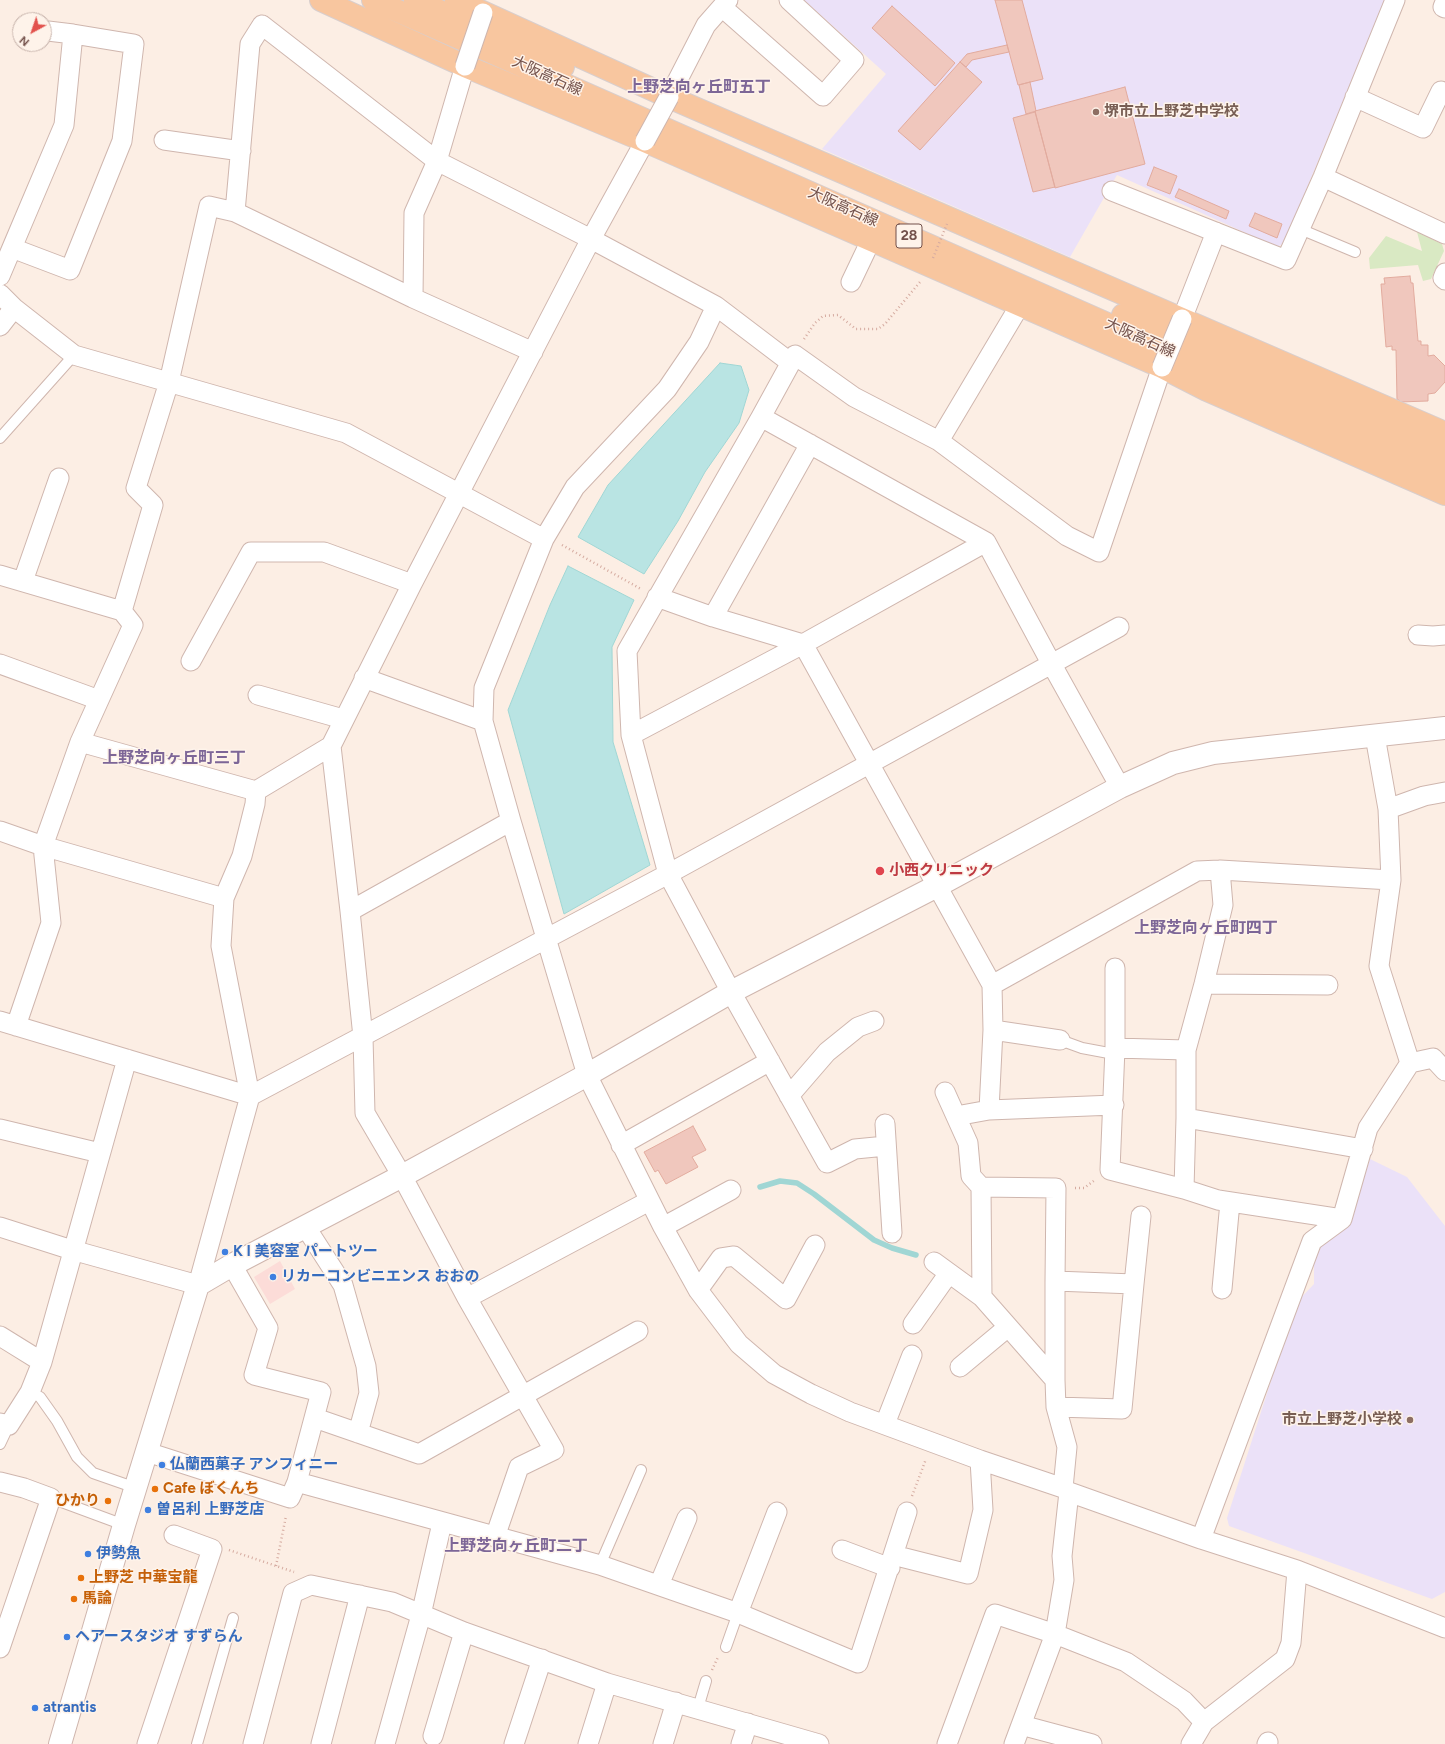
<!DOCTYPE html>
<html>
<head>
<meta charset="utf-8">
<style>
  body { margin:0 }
  #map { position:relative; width:1445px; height:1744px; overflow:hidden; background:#fceee4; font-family:Figtree,sans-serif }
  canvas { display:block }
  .north { position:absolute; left:12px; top:12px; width:40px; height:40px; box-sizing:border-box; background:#fef3ea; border:1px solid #c6b2aa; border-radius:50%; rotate:220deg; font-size:11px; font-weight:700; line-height:16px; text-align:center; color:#73514b }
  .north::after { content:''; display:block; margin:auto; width:14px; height:18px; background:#e2524d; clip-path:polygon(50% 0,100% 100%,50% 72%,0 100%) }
</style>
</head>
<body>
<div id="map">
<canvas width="1445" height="1744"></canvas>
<div class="north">N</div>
</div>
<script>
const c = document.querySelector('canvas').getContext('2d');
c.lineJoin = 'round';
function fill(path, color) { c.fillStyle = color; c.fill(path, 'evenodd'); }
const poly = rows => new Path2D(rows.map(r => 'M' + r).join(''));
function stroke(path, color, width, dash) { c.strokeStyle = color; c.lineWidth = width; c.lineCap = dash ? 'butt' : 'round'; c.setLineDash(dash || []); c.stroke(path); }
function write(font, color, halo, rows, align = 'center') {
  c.font = font + ' Figtree,"Noto Sans JP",sans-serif'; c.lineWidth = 3; c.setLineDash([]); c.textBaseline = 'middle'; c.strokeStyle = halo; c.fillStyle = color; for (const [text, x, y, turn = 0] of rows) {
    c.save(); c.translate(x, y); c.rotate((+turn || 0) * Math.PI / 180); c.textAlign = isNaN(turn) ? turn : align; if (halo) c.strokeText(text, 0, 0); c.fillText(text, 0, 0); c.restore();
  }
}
fill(poly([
  [280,1261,295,1289,270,1304,254,1277]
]), '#fcdcd8');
fill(poly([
  [804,0,1385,0,1284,243,1277,247,1117,175,1070,257,822,149,886,74],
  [1370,1159,1407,1177,1445,1226,1445,1592,1432,1599,1229,1526,1227,1518,1296,1303,1314,1284,1314,1252,1349,1220]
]), '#ebe1f8');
fill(poly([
  [1417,232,1442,244,1444,251,1431,279,1423,281,1418,265,1370,269,1369,258,1386,236,1422,251]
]), '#d9e9c3');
const water = poly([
  [720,363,741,366,749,390,739,423,705,472,678,521,644,574,578,537,608,485,720,363],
  [568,566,634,600,612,647,613,742,650,865,564,914,508,710,550,605,568,566]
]);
fill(water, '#b9e4e3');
stroke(water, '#a0d6d4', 1);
stroke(poly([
  [760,1187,780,1181,797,1183,814,1194,874,1240,892,1248,916,1255]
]), '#a0d6d4', 5.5);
const building = poly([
  [995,0,1022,0,1043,79,1018,85,995,0],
  [892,6,955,63,935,86,872,28,892,6],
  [1007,45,1009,52,972,60,966,67,960,62,967,54,1007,45],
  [960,62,982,82,920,150,898,131,960,62],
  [1030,82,1036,111,1026,114,1019,85,1030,82],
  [1125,87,1145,164,1055,188,1035,111,1125,87],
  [1035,112,1055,187,1033,192,1013,118,1035,112],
  [1154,167,1177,176,1170,194,1147,185,1154,167],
  [1179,189,1229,211,1226,219,1175,197,1179,189],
  [1255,213,1282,224,1277,238,1249,226,1255,213],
  [1410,276,1411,283,1413,283,1418,341,1421,341,1421,345,1428,345,1428,356,1434,355,1445,366,1445,382,1435,393,1428,394,1428,401,1399,402,1399,400,1397,400,1396,350,1392,350,1392,346,1386,347,1381,284,1385,284,1384,278,1410,276],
  [693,1126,706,1150,692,1157,698,1167,666,1184,658,1170,655,1172,644,1152,693,1126]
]);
fill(building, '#f0c7bd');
stroke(building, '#e2ab9e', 1);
const service = poly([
  [1300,229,1355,252],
  [0,438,74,355],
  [1060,1040,1082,1048,1114,1054],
  [30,1392,40,1397,57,1421,77,1457,93,1473,136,1488],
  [0,1444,9,1425],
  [51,1498,124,1525],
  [600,1565,641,1470],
  [726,1647,738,1613],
  [698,1708,706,1681],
  [197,1744,233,1618]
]);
const minor = poly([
  [1445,2,1443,7,1445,8],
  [722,7,823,96,854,60,789,0],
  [262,25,437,161,414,213,413,298,235,212,250,44,262,25],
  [465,66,437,161,591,239,716,306,791,363],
  [669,97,706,25,728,0],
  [1355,97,1423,128,1441,91],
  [164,140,241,151],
  [1323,177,1445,234],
  [1112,191,1286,260,1323,177,1395,0],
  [12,248,70,270,122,141,134,44,73,34,48,31],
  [1445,273,1443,278,1445,280],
  [0,276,64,125,73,34],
  [851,282,871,240],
  [0,294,14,308,74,355,346,433,544,539],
  [413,298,533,352],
  [716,306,699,342,667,389,575,487,544,539,484,688,483,721,511,821,587,1075,663,1227,698,1290,739,1344,774,1374,811,1394,850,1412,980,1460,1063,1488,1069,1492,1201,1539,1297,1570,1445,1628],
  [1182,319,1216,232],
  [0,326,14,308],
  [761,417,986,542,1051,663,1120,787],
  [939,441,1020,305],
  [0,575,122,611,133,625,80,742,43,846,51,923,16,1026],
  [23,581,59,478],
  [657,597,713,617,803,644,992,985,1197,871,1220,870,1391,880],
  [122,611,153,505,136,488,169,382,209,206,235,212],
  [713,617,810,444],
  [1418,635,1433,636,1445,635],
  [191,661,251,552,324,552,412,584],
  [0,664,99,700],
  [364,678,483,721],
  [258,695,343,719],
  [631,735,803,644,986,542],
  [80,742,256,791,331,746,412,584,591,239,645,141],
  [331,746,350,911,363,1037,365,1113,402,1176,467,1298,554,1450,519,1467,495,1537],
  [1388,809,1424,796,1445,792],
  [0,831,43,846,224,898],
  [1220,870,1223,905,1204,984,1186,1050,1186,1118,1184,1189,1218,1200,1342,1219],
  [350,911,511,821],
  [1204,984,1328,985],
  [992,985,993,1030,989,1110,1114,1105],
  [0,1021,250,1096,668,874,1119,627],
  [993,1030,1060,1040],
  [1115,1048,1115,968],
  [1410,1063,1433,1058,1445,1071],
  [945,1092,968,1143,971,1176,981,1187],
  [789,1096,827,1052,858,1027,874,1021],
  [956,1116,989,1110],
  [1186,1118,1363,1149],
  [885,1124,892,1233],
  [0,1129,100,1153],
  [621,1145,770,1061],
  [886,1146,855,1149,827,1163,731,992,668,874,631,735,627,651,761,417,795,355,854,397,939,441,1067,536,1099,552,1162,367],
  [1184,1189,1110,1170,1115,1048,1186,1050],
  [305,1226,343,1285,366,1366,369,1393,358,1433],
  [0,1227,72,1250,198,1285,250,1096,221,946,224,898,242,856,255,804,256,791],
  [663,1227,731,1190],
  [934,1262,982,1297],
  [232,1265,268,1328,254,1375,321,1392,297,1482],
  [1134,1284,1141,1216],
  [1222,1289,1230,1202],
  [698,1290,721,1258,734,1256,786,1299,815,1245],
  [467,1298,649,1201],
  [913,1324,949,1273],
  [0,1336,42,1362],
  [960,1367,1008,1327],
  [1055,1380,1055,1281],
  [1056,1407,1122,1409,1134,1284,1055,1281,1056,1188,981,1187,982,1297,1055,1380,1056,1407,1067,1447,1063,1488],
  [315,1418,419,1454,638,1331],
  [0,1423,9,1425,30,1392,42,1362,127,1059],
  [885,1424,912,1355],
  [147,1452,290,1498,297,1482,600,1565,738,1613,858,1663,907,1512],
  [0,1482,24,1488,51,1498,0,1648],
  [1201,1539,1312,1241,1342,1219,1368,1128,1410,1063,1379,966,1391,880,1388,809,1375,736],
  [842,1550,890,1568],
  [893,1555,968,1574,983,1510,980,1460],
  [659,1585,687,1518],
  [738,1613,777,1512],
  [1021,1725,1092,1744],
  [433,1736,464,1632],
  [147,1744,212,1549,174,1535],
  [253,1744,293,1593,311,1585,392,1602,464,1632,607,1683,819,1744],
  [321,1744,360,1595],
  [385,1744,421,1615,442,1523],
  [514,1744,542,1659],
  [588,1744,607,1683],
  [663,1744,676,1702],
  [741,1744,748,1723],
  [947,1744,995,1614,1055,1634,1064,1580,1062,1556,1069,1492],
  [1014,1744,1055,1634,1126,1662,1184,1701,1204,1722],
  [1191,1744,1204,1722,1285,1659,1291,1643,1297,1570],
  [1267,1744,1268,1742]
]);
const tertiary = poly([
  [60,1744,124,1525,198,1285,232,1265,402,1176,587,1075,731,992,937,886,1120,787,1173,763,1213,753,1445,728]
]);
const primary = poly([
  [321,0,465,66,645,141,1020,305,1162,367,1207,390,1445,494],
  [373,0,1445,473],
  [415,0,563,67],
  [456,0,669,97,1445,433],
  [1123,315,1445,451]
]);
stroke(service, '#cfb6ae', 12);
stroke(minor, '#cfb6ae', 21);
stroke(tertiary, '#cfb6ae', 24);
stroke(primary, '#d8cecd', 24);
stroke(poly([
  [804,339,815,323,823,316,838,315,856,329,878,329,885,324,920,282],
  [562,545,641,589],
  [1075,1188,1084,1188,1095,1180],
  [912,1496,926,1459],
  [229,1550,294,1572],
  [276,1566,286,1516],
  [712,1670,718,1657]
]), '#d5aba0', 2.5, [1, 3]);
stroke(service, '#fff', 10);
stroke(minor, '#fff', 19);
stroke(tertiary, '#fff', 22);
stroke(primary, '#f8c69f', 22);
const minorBridge = poly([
  [465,66,483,13],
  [645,141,669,97],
  [1162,367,1182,319]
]);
stroke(minorBridge, '#cfb6ae', 21, []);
stroke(poly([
  [933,258,947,224]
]), '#d5aba0', 2.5, [1, 3]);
stroke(minorBridge, '#fff', 19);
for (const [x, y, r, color] of [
  [1096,112,4,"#8d6e63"],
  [880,871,5,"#e0444e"],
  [225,1252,4,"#3f7fe0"],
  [273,1277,4,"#3f7fe0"],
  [1410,1420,4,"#8d6e63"],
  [162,1465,4,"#3f7fe0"],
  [155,1489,4,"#e8710a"],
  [108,1501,4,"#e8710a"],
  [148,1510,4,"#3f7fe0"],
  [88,1554,4,"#3f7fe0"],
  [81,1578,4,"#e8710a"],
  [74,1599,4,"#e8710a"],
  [67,1637,4,"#3f7fe0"],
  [35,1708,4,"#3f7fe0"]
]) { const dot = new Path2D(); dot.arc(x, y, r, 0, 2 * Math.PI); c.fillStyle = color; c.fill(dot); stroke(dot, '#fef3ea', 1.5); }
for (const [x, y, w] of [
  [909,236,26]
]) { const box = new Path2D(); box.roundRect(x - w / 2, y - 12, w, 24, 3); c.fillStyle = '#fef3ea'; c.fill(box); stroke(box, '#73514b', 1); }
write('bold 14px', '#73514b', null, [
  ["28",909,236]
]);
write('15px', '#73514b', '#fef3ea', [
  ["大阪高石線",547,76,24],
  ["大阪高石線",843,207,24],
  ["大阪高石線",1140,338,24]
]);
write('bold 15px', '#785e54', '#fef3ea', [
  ["堺市立上野芝中学校",1104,112],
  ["市立上野芝小学校",1402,1420,"right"]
], 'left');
write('bold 15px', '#be3a42', '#fef3ea', [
  ["小西クリニック",889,871]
], 'left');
write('bold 15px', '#366cbe', '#fef3ea', [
  ["K I 美容室 パートツー",233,1252],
  ["リカーコンビニエンス おおの",281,1277],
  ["仏蘭西菓子 アンフィニー",170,1465],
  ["曽呂利 上野芝店",156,1510],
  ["伊勢魚",96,1554],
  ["ヘアースタジオ すずらん",75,1637],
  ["atrantis",43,1708]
], 'left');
write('bold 15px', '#c56008', '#fef3ea', [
  ["Cafe ぼくんち",163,1489],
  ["ひかり",100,1501,"right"],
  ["上野芝 中華宝龍",89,1578],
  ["馬論",82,1599]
], 'left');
write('bold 16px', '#7d6697', '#fef3ea', [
  ["上野芝向ヶ丘町五丁",699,87],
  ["上野芝向ヶ丘町三丁",174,758],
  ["上野芝向ヶ丘町四丁",1206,928],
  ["上野芝向ヶ丘町二丁",516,1546]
]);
</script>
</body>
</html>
